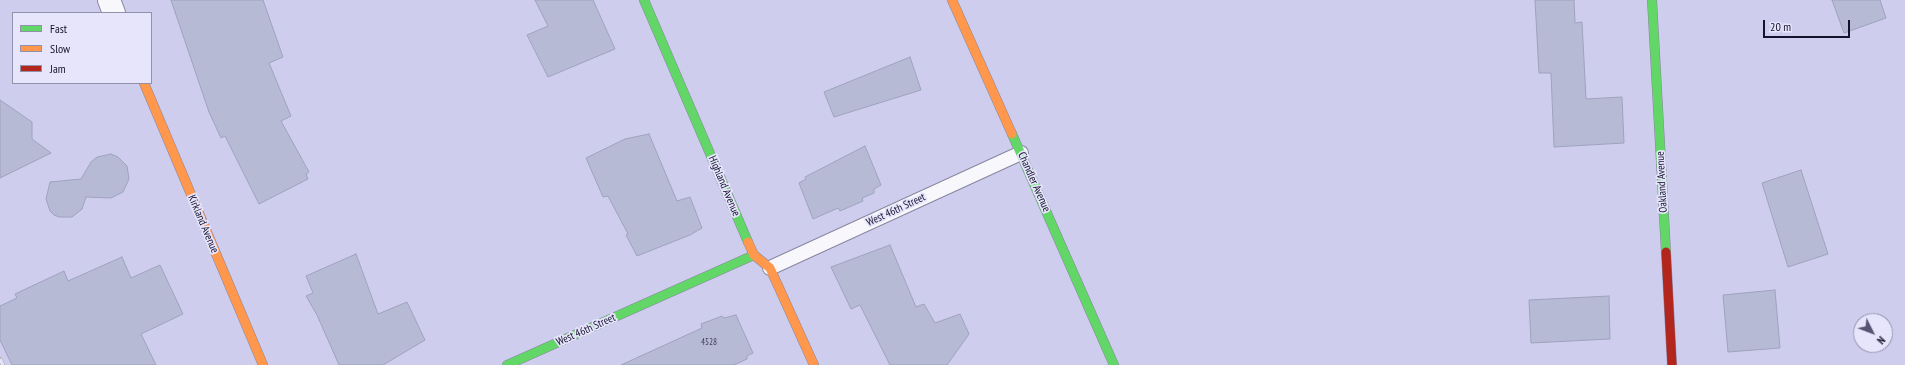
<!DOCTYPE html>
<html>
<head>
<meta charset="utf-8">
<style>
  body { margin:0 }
  #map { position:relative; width:1905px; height:365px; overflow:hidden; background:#cfcded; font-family:"PT Sans Narrow",sans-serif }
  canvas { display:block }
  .legend { position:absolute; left:12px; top:12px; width:140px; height:72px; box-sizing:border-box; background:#e6e5fc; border:1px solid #9391a9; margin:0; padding:5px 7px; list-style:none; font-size:12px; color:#16122d }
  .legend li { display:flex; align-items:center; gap:8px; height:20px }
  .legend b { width:20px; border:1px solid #9391a9 }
  .north { position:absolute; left:1853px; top:313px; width:40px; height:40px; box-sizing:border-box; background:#e6e5fc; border:1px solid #9391a9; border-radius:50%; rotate:132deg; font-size:11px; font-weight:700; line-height:16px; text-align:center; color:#16122d }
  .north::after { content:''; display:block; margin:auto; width:14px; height:18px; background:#575370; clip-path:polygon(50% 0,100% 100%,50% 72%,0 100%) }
  .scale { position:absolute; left:1763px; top:20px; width:87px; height:18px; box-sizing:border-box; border:2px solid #16122d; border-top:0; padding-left:5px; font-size:12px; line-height:14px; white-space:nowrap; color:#16122d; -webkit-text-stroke:3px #e6e5fc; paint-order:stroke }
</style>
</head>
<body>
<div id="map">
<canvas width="1905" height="365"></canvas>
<ul class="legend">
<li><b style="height:5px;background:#63d668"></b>Fast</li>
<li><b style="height:5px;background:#ff974d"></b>Slow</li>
<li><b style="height:5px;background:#b3261e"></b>Jam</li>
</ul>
<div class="north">N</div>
<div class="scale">20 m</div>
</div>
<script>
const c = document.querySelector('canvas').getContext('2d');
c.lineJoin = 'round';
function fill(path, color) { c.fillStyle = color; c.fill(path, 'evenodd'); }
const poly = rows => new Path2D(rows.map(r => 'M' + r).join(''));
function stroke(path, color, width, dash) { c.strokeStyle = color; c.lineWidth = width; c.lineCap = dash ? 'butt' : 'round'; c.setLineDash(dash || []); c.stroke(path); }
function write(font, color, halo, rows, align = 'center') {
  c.font = font + ' "PT Sans Narrow",sans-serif'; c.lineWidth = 3.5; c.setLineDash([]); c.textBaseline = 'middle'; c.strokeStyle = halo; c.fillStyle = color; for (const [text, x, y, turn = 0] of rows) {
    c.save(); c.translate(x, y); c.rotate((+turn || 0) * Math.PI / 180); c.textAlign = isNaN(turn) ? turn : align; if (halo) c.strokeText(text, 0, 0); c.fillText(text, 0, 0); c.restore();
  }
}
const building = poly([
  [171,0,263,0,283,57,269,63,291,116,281,121,309,172,306,174,308,179,259,204,225,136,221,138,209,112,171,0],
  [535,0,593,0,615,49,548,77,527,35,548,26,535,0],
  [1535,0,1574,0,1575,23,1582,22,1586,99,1622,97,1624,143,1554,147,1551,73,1539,73,1535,0],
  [1832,0,1880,0,1886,18,1844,33,1832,0],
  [910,57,921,90,834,117,824,92,910,57],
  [0,100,32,122,32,139,51,153,0,178,0,100],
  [649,134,677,201,690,197,702,228,690,235,637,256,626,235,628,234,608,196,603,197,586,158,625,139,649,134],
  [865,146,881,185,874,189,874,193,862,198,863,201,840,211,838,208,813,219,799,183,806,179,805,177,865,146],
  [111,154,118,157,127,166,129,179,123,192,111,198,86,197,82,209,72,217,59,217,54,215,50,211,46,199,50,182,81,179,91,162,97,157,111,154],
  [1801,170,1828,254,1788,267,1762,183,1801,170],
  [890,245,916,307,924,304,935,323,960,314,969,334,947,365,890,365,860,305,851,309,831,267,890,245],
  [356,254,378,314,407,302,425,340,383,365,339,365,317,315,306,296,313,293,306,276,356,254],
  [122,257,131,278,160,265,183,314,141,334,156,365,12,365,0,340,0,306,17,298,15,294,64,271,68,281,122,257],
  [1775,290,1780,348,1728,352,1723,295,1775,290],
  [1609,296,1610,339,1531,343,1529,300,1609,296],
  [736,315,753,353,747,356,747,359,734,365,621,365,702,328,701,324,722,316,724,318,736,315]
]);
fill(building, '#b6bad5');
stroke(building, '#9ea2bd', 1);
const lane = poly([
  [770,268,1021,153]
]);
const street = poly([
  [109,0,114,13]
]);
const fast = poly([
  [644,0,748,242],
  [1652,0,1666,252],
  [1012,134,1114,365],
  [507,365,754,255]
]);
const slow = poly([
  [952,0,1012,134],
  [144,83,263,365],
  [748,242,754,255,770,268,814,365]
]);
const jam = poly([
  [1666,252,1672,365]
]);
stroke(lane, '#8886a0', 16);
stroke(street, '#8886a0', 24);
stroke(fast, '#8886a0', 10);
stroke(slow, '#8886a0', 10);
stroke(jam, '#8886a0', 10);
stroke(lane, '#f8f8fc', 14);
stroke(street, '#f8f8fc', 22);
stroke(fast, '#63d668', 9);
stroke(slow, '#ff974d', 9);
stroke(jam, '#b3261e', 9);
const rail = poly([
  [0,359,3,365]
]);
stroke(rail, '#b5b4bd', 4.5);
stroke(rail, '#e6e5fc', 3, [9]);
write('9px', '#403e59', null, [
  ["4528",709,342]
]);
write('11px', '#16122d', '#e6e5fc', [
  ["Chandler Avenue",1034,182,66],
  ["Oakland Avenue",1662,182,-93],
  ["Highland Avenue",724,186,67],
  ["West 46th Street",896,210,-25],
  ["Kirkland Avenue",203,224,67],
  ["West 46th Street",586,330,-24]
]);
</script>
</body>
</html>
